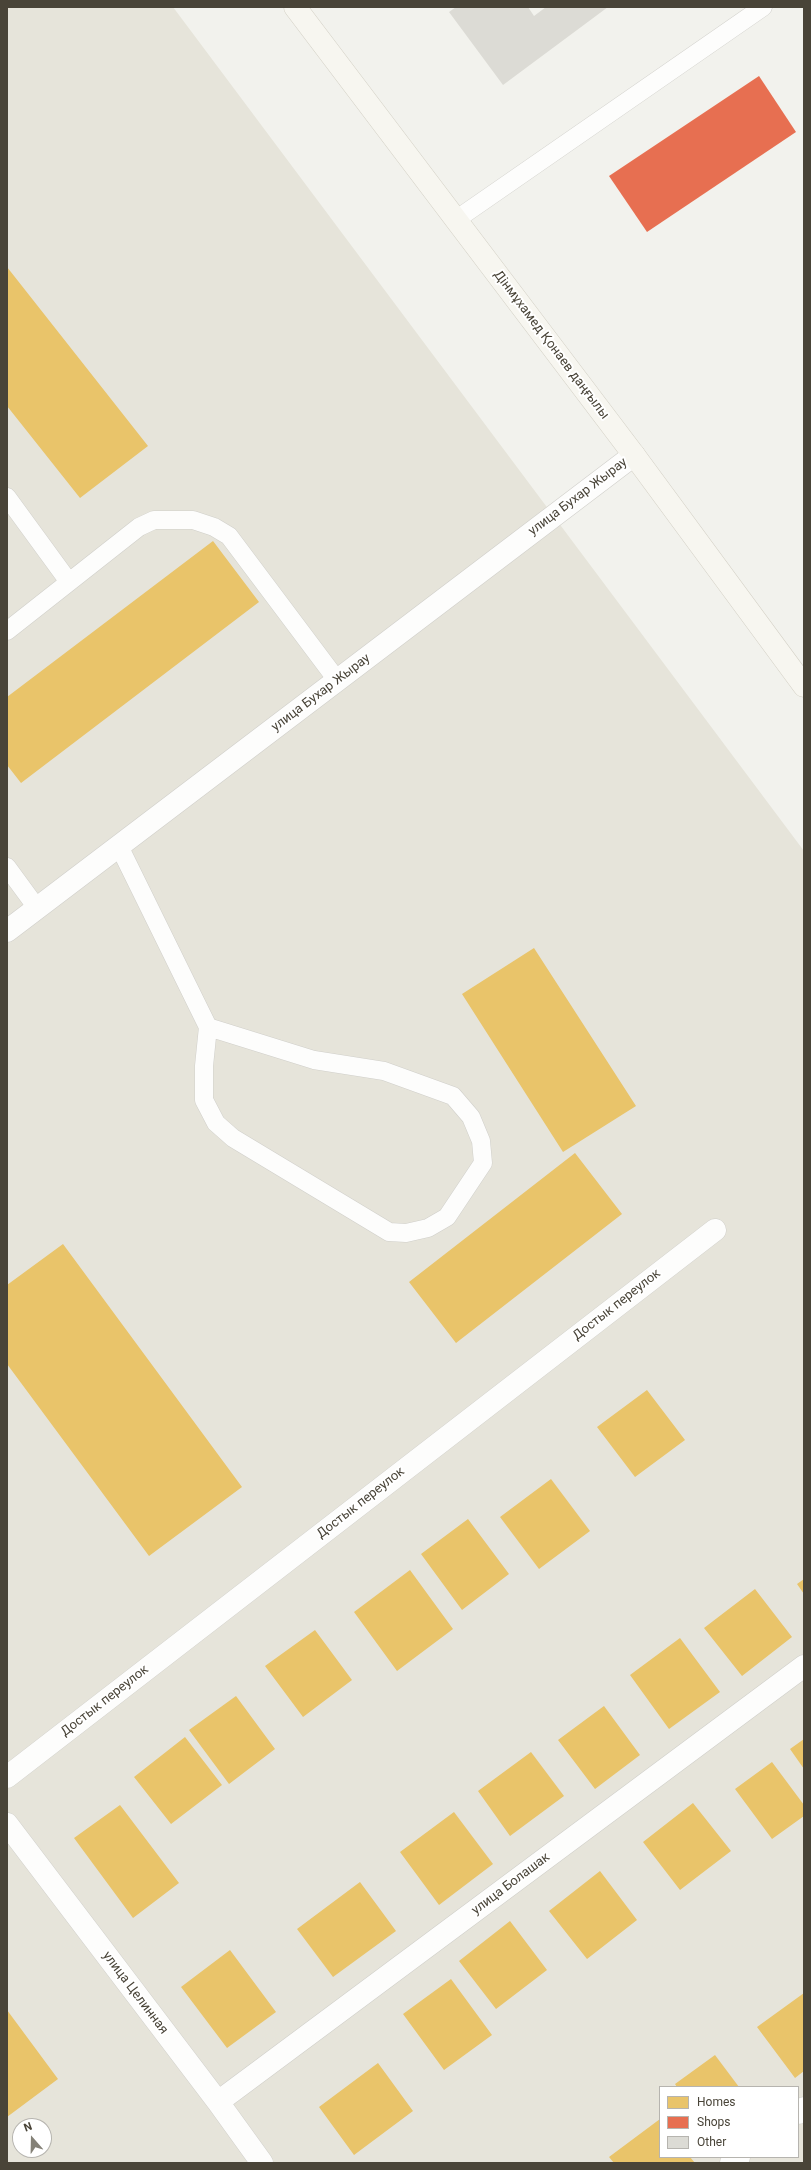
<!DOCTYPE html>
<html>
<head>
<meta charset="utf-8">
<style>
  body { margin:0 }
  #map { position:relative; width:811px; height:2170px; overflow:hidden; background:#f2f2ed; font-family:Roboto,sans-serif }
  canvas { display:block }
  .frame { position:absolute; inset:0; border:8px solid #494438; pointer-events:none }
  .legend { position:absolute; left:659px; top:2086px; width:140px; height:72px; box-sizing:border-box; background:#fff; border:1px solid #b6b4af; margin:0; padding:5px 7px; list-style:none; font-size:12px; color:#494438 }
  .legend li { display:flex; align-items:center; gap:8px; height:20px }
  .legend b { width:20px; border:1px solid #b6b4af }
  .north { position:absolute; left:12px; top:2118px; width:40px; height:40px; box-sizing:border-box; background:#fff; border:1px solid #b6b4af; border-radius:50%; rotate:340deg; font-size:11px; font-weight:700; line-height:16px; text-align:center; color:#494438 }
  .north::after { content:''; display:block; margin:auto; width:14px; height:18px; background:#848177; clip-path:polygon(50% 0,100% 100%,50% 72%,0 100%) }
</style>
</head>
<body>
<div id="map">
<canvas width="811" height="2170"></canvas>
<div class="frame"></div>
<ul class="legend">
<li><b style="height:11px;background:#e9c46a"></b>Homes</li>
<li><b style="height:11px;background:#e76f51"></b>Shops</li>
<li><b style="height:11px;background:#dcdbd5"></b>Other</li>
</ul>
<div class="north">N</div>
</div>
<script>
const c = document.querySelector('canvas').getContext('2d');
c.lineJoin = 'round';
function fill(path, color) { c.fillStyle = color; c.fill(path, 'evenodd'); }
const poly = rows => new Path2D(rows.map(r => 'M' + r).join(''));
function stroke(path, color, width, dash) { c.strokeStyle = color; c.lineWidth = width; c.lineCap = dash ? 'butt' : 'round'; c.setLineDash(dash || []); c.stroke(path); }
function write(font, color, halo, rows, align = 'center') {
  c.font = font + ' Roboto,sans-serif'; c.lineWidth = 4; c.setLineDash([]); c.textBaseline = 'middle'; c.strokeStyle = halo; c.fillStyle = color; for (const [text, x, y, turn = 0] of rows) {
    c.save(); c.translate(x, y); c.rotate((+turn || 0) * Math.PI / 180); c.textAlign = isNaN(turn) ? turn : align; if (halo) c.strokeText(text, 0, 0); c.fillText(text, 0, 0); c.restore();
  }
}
fill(poly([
  [7,7,173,7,804,851,804,2163,7,2163],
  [660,2087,798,2087,798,2157,660,2157],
  [20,2126,44,2126,44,2150,20,2150]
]), '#e6e4da');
fill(poly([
  [7,267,148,446,80,498,7,406],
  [213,541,259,602,21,783,7,765,7,697],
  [534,948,636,1106,563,1152,462,994],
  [575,1153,622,1214,456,1343,409,1282],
  [63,1244,242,1487,149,1556,7,1364,7,1285],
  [647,1390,685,1440,635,1477,597,1427],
  [551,1479,590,1531,539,1569,500,1517],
  [468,1519,509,1574,462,1610,421,1554],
  [410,1570,453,1629,397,1671,354,1612],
  [804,1579,804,1594,797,1584],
  [755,1589,792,1637,742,1676,704,1628],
  [315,1630,352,1680,303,1717,265,1666],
  [680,1638,720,1692,669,1729,630,1675],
  [236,1696,275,1749,229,1784,189,1730],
  [604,1706,640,1755,595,1789,558,1740],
  [185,1737,222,1785,171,1824,134,1777],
  [804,1739,804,1769,790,1749],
  [531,1752,564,1796,510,1836,478,1791],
  [772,1762,804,1805,804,1816,772,1839,735,1789],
  [693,1803,731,1851,680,1890,643,1842],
  [120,1805,179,1883,133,1918,74,1838],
  [454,1812,493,1864,439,1905,400,1852],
  [600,1871,637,1920,587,1959,549,1911],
  [360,1882,396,1931,333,1977,297,1929],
  [510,1921,547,1970,496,2009,459,1961],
  [230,1950,276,2012,227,2048,181,1987],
  [451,1979,492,2035,444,2070,403,2014],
  [804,1993,804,2071,795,2078,757,2027],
  [7,2010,58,2079,7,2117],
  [715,2055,739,2087,677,2087,675,2084],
  [378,2063,413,2111,354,2155,319,2107],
  [660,2119,660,2157,690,2157,695,2163,614,2163,609,2157]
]), '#e9c46a');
fill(poly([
  [759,76,796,132,647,232,609,176]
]), '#e76f51');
fill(poly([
  [456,7,528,7,534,16,546,7,608,7,503,85,449,12]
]), '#dcdbd5');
const lane = poly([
  [457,219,763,7],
  [7,497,69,582],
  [7,631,139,527,154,520,193,520,214,527,229,536,337,680],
  [119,846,208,1027,204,1066,204,1100,216,1123,233,1138,389,1232,406,1233,428,1228,447,1217,483,1163,481,1141,471,1117,453,1096,384,1071,314,1060,208,1027],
  [7,867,37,908]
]);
const street = poly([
  [7,931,634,455],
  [7,1777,715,1230],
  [7,1824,218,2102,262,2163],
  [218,2102,804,1666],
  [798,2113,804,2108],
  [731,2163,739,2157]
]);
const secondary = poly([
  [295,7,634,455,804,686]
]);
stroke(lane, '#d0cfca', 19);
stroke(street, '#d0cfca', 23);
stroke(secondary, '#d2cfc4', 23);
stroke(lane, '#fdfdfc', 18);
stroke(street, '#fdfdfc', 22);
stroke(secondary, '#f7f6f0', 22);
write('13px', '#494438', '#fff', [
  ["Дінмұхамед Қонаев даңғылы",551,345,53],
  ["улица Бухар Жырау",578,497,-37],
  ["улица Бухар Жырау",321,693,-37],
  ["Достык переулок",617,1305,-38],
  ["Достык переулок",361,1503,-38],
  ["Достык переулок",105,1701,-38],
  ["улица Болашак",511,1884,-37],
  ["улица Целинная",135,1993,53]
]);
</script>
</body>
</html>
